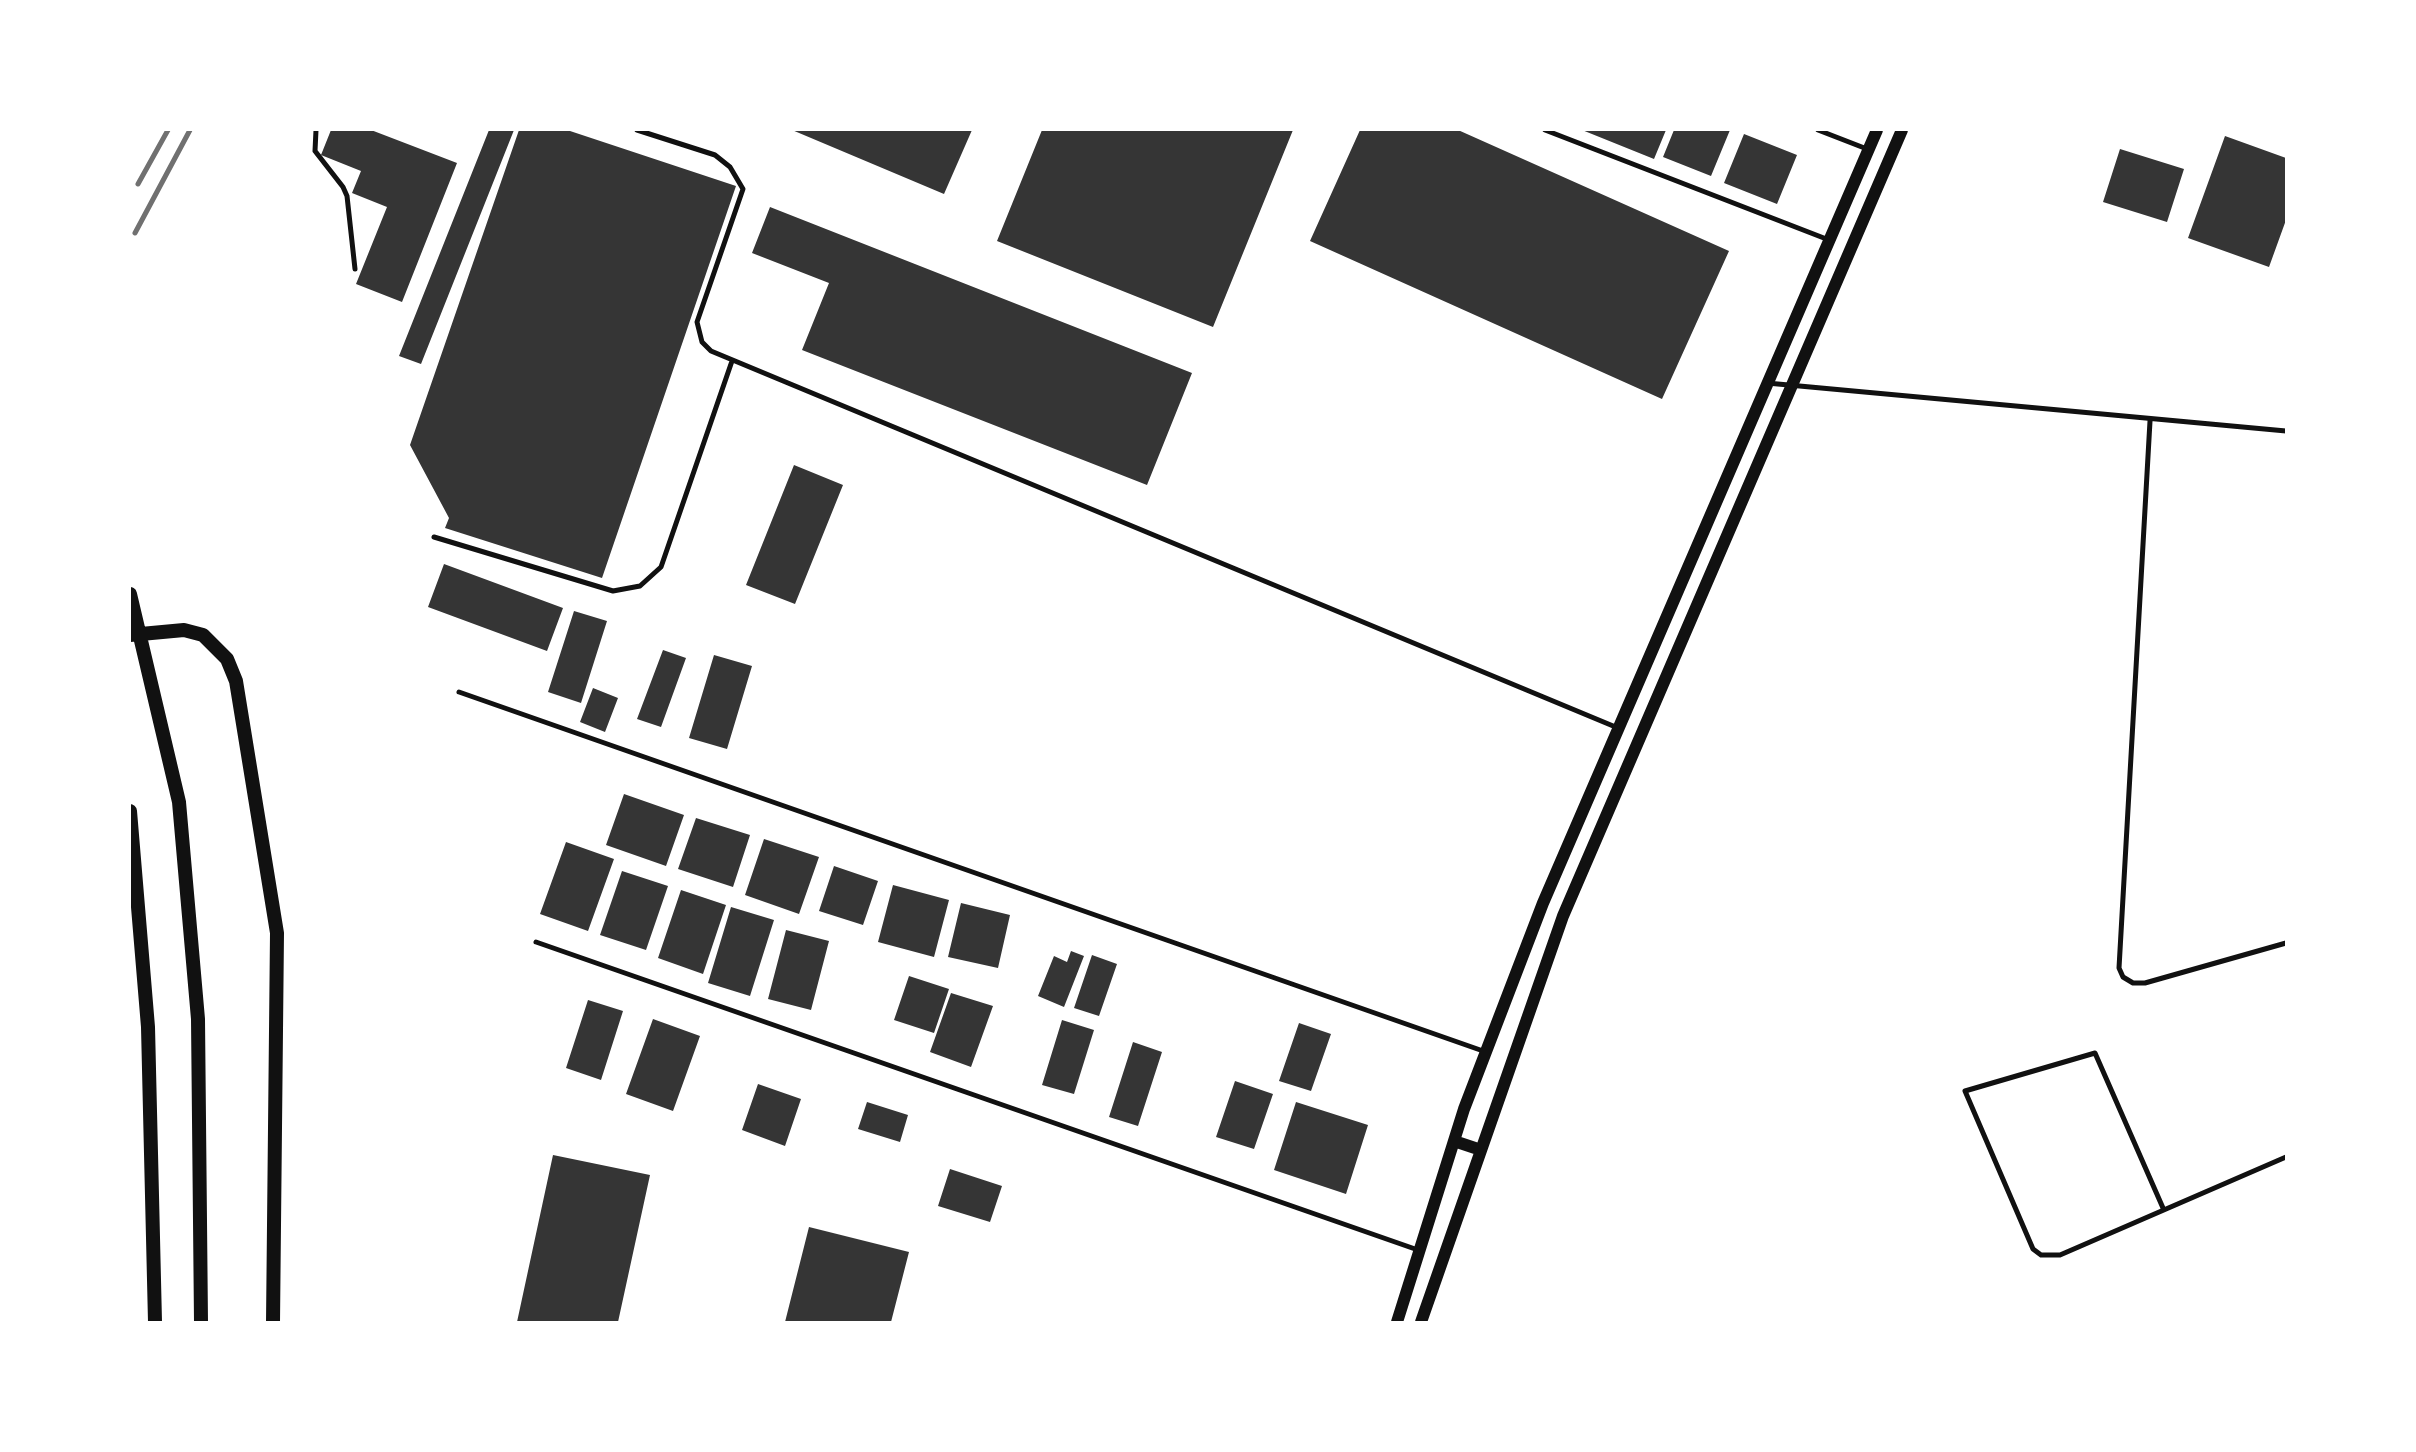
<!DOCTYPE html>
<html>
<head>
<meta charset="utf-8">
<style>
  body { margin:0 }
  #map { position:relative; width:2416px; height:1452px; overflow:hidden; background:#fff; font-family:Commissioner,sans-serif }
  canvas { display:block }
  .frame { position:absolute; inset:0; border:131px solid #fff; pointer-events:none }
</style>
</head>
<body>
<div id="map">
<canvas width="2416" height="1452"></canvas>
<div class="frame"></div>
</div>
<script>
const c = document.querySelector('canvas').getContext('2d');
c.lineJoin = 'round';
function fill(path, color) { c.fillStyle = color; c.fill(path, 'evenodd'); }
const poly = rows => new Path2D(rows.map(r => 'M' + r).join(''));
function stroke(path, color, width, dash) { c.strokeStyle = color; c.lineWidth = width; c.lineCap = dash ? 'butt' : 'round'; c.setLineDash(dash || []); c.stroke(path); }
fill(poly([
  [331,130,371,130,457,163,402,302,356,284,387,207,352,193,361,171,321,155],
  [489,130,514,130,421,364,399,356],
  [519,130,567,130,736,186,602,578,445,528,449,518,410,445],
  [792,130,972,130,944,194],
  [1042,130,1293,130,1213,327,997,241],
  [1360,130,1458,130,1729,251,1662,399,1310,241],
  [1582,130,1666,130,1654,159],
  [1674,130,1730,130,1711,176,1663,157],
  [1744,134,1797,155,1777,204,1724,183],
  [2225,136,2286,158,2286,220,2269,267,2188,238],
  [2120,149,2184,169,2167,222,2103,202],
  [770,207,1192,373,1147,485,802,350,829,283,752,253],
  [794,465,843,485,795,604,746,585],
  [444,564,563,608,547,651,428,607],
  [574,611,607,621,581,703,548,692],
  [663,650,686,658,661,727,637,719],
  [714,655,752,666,727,749,689,738],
  [593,688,618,698,605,732,580,722],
  [624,794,684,815,666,866,606,845],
  [696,818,750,835,733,887,678,869],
  [764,839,819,857,799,914,745,895],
  [566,842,614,859,588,931,540,914],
  [834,866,878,881,863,925,819,911],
  [622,871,668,886,646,950,600,935],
  [893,885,949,900,934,957,878,942],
  [681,890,726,905,703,974,658,958],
  [961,903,1010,915,998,968,948,957],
  [731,907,774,920,750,996,708,983],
  [786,930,829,941,811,1010,768,999],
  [1071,951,1084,956,1064,1007,1038,996,1054,956,1067,962],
  [1092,955,1117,964,1099,1016,1074,1008],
  [909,976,949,989,934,1033,894,1020],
  [951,993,993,1006,971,1067,930,1052],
  [588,1000,623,1011,601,1080,566,1068],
  [653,1019,700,1036,673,1111,626,1094],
  [1062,1020,1094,1030,1074,1094,1042,1085],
  [1299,1023,1331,1034,1311,1091,1279,1081],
  [1133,1042,1162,1052,1138,1126,1109,1117],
  [1235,1081,1273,1094,1254,1149,1216,1137],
  [758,1084,801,1099,785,1146,742,1130],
  [867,1102,908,1115,900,1142,858,1129],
  [1296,1102,1368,1125,1346,1194,1274,1170],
  [553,1155,650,1175,618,1322,517,1322],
  [950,1169,1002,1186,990,1222,938,1206],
  [809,1227,909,1252,891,1322,785,1322]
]), '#353535');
stroke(poly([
  [316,130,315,151,343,187,347,196,355,269],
  [637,130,715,155,730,167,743,189,697,322,702,342,711,351,1618,728],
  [1545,130,1829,240],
  [1818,130,1867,149],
  [1767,383,2286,431],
  [2150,421,2119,968,2123,977,2133,983,2145,983,2286,943],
  [434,537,613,591,640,586,661,567,732,361],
  [459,692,1486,1052],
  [536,942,1418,1250],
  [2163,1208,2095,1053,1965,1091,2033,1249,2041,1255,2060,1255,2286,1157]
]), '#111', 5);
stroke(poly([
  [1454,1141,1481,1150],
  [1397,1322,1464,1109,1543,903,1877,130],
  [1421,1322,1563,916,1902,130]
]), '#111', 12);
stroke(poly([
  [130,594,179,802,198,1019,201,1322],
  [130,635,184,630,203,635,227,659,236,681,277,933,273,1322],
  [130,811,148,1027,155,1322]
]), '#111', 14);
stroke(poly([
  [138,184,168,130],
  [135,233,190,130]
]), '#707070', 5);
</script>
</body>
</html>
